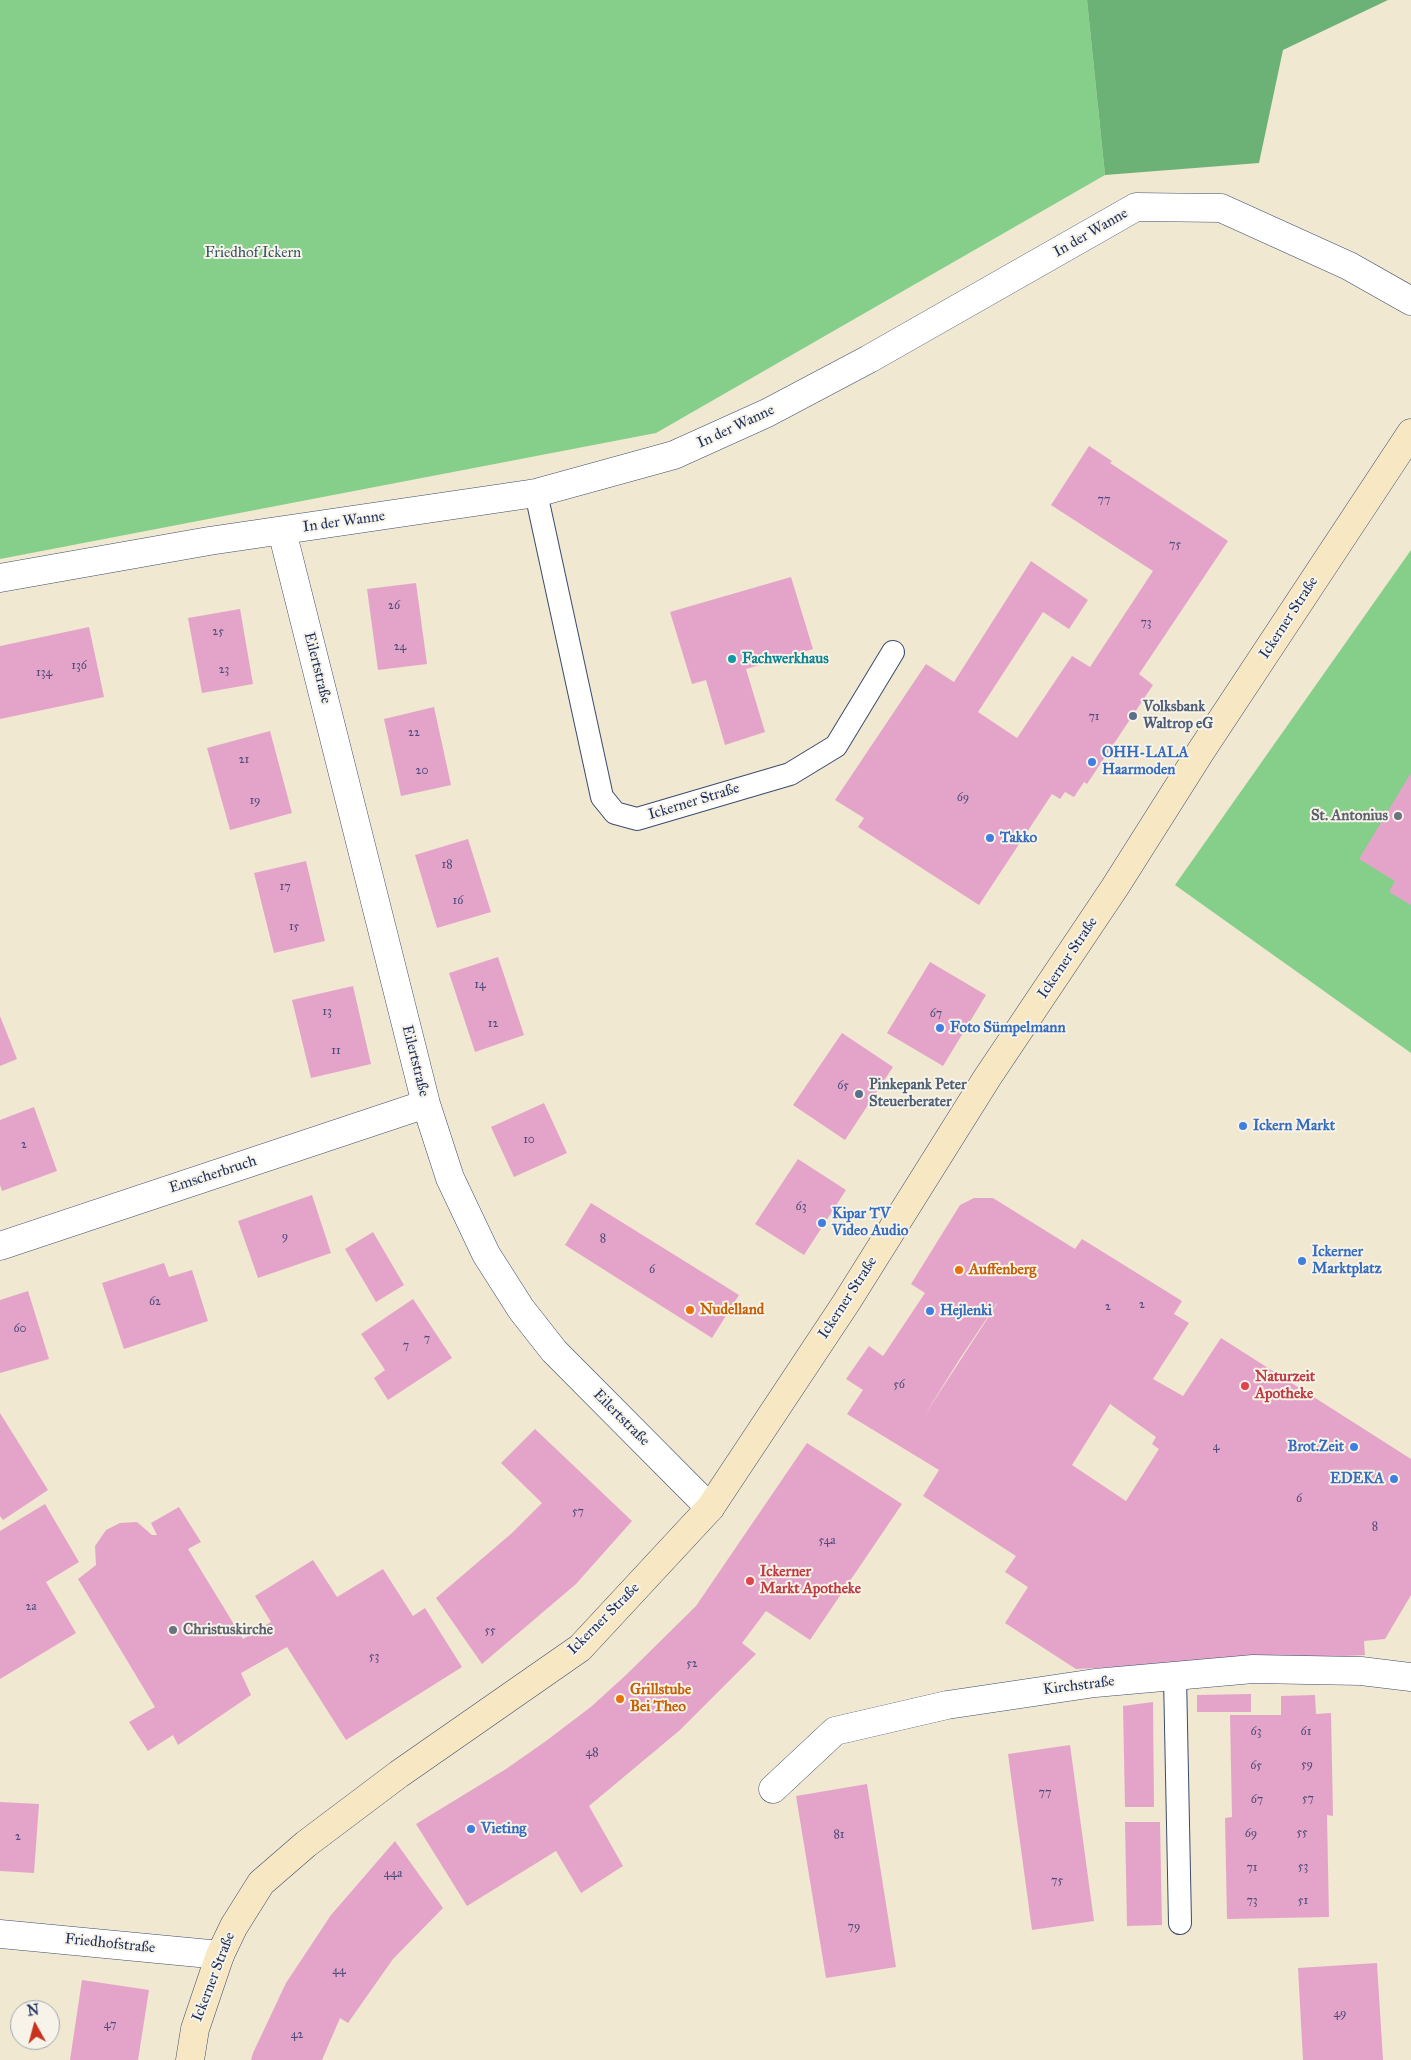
<!DOCTYPE html>
<html>
<head>
<meta charset="utf-8">
<style>
  body { margin:0 }
  #map { position:relative; width:1411px; height:2060px; overflow:hidden; background:#f0e8d0; font-family:"IM FELL Great Primer",serif }
  canvas { display:block }
  .north { position:absolute; left:10px; top:2000px; width:50px; height:50px; box-sizing:border-box; background:#f7f3e8; border:1px solid #9fa5b1; border-radius:50%; rotate:353deg; font-size:14px; font-weight:700; line-height:20px; text-align:center; color:#1b2f5e }
  .north::after { content:''; display:block; margin:auto; width:18px; height:22px; background:#c8321e; clip-path:polygon(50% 0,100% 100%,50% 72%,0 100%) }
</style>
</head>
<body>
<div id="map">
<canvas width="1411" height="2060"></canvas>
<div class="north">N</div>
</div>
<script>
const c = document.querySelector('canvas').getContext('2d');
c.lineJoin = 'round';
function fill(path, color) { c.fillStyle = color; c.fill(path, 'evenodd'); }
const poly = rows => new Path2D(rows.map(r => 'M' + r).join(''));
function stroke(path, color, width, dash) { c.strokeStyle = color; c.lineWidth = width; c.lineCap = dash ? 'butt' : 'round'; c.setLineDash(dash || []); c.stroke(path); }
function write(font, color, halo, rows, align = 'center') {
  c.font = font + ' "IM FELL Great Primer",serif'; c.lineWidth = 4; c.setLineDash([]); c.textBaseline = 'middle'; c.strokeStyle = halo; c.fillStyle = color; for (const [text, x, y, turn = 0] of rows) {
    c.save(); c.translate(x, y); c.rotate((+turn || 0) * Math.PI / 180); c.textAlign = isNaN(turn) ? turn : align; if (halo) c.strokeText(text, 0, 0); c.fillText(text, 0, 0); c.restore();
  }
}
fill(poly([
  [0,0,1087,0,1105,175,656,433,0,559],
  [1411,550,1411,1053,1175,885]
]), '#86cf8a');
fill(poly([
  [1087,0,1388,0,1283,50,1259,163,1105,175]
]), '#6cb276');
fill(poly([
  [1089,446,1112,461,1110,463,1228,541,1139,674,1153,685,1087,784,1084,782,1074,797,1065,792,1060,799,1052,794,979,905,858,827,864,818,835,800,926,664,954,682,1031,561,1088,600,1069,629,1043,612,978,712,1017,738,1072,656,1090,667,1153,571,1051,505],
  [791,577,813,649,746,669,765,732,725,745,706,680,692,684,670,612],
  [416,583,427,664,378,670,367,589],
  [240,609,253,684,202,693,188,618],
  [89,627,104,697,0,719,0,646],
  [434,707,451,785,401,796,384,719],
  [270,731,292,813,230,830,207,748],
  [1411,773,1411,905,1389,892,1395,881,1359,859],
  [468,839,491,912,437,928,415,855],
  [306,861,325,941,274,953,254,873],
  [498,957,524,1035,475,1052,449,973],
  [930,962,986,995,943,1066,887,1033],
  [353,986,371,1064,311,1078,292,1000],
  [0,1016,17,1059,0,1066],
  [842,1033,893,1067,845,1140,793,1105],
  [544,1103,567,1153,514,1177,491,1127],
  [34,1107,57,1171,2,1191,0,1185,0,1120],
  [798,1159,846,1190,804,1255,755,1224],
  [312,1195,331,1253,258,1278,238,1221],
  [974,1198,993,1198,1075,1249,1082,1239,1182,1301,1174,1314,1189,1323,1153,1379,1183,1396,1221,1338,1411,1459,1411,1595,1385,1639,1364,1641,1365,1655,1076,1669,1005,1623,1028,1587,1005,1572,1016,1556,923,1496,939,1470,847,1414,863,1390,846,1379,869,1346,883,1356,925,1293,911,1284,960,1205],
  [997,1303,997,1304,924,1416,959,1360],
  [1110,1404,1156,1437,1152,1444,1159,1449,1126,1501,1072,1465],
  [591,1203,739,1295,712,1338,565,1245],
  [373,1232,404,1285,376,1302,345,1249],
  [164,1263,169,1277,192,1270,208,1321,124,1349,102,1283],
  [28,1291,49,1359,0,1373,0,1300],
  [413,1299,452,1358,388,1400,374,1378,385,1370,361,1334],
  [0,1413,48,1490,3,1520,0,1516],
  [535,1429,632,1521,576,1584,482,1664,436,1598,512,1533,542,1503,501,1463],
  [807,1443,902,1504,810,1640,766,1611,742,1643,756,1654,680,1730,589,1806,623,1866,581,1893,556,1851,467,1906,416,1824,506,1769,546,1741,592,1706,627,1674,696,1606],
  [45,1504,79,1562,46,1582,76,1633,0,1679,0,1531],
  [179,1507,201,1542,188,1549,243,1639,271,1622,255,1596,313,1560,337,1597,383,1569,413,1616,425,1608,462,1667,346,1740,287,1647,241,1673,251,1695,178,1745,173,1735,148,1751,129,1722,155,1707,78,1579,96,1565,95,1546,106,1530,120,1523,137,1522,152,1535,157,1535,151,1523],
  [1251,1694,1251,1712,1197,1712,1197,1695],
  [1315,1695,1316,1714,1331,1713,1333,1816,1327,1815,1329,1917,1227,1919,1225,1818,1232,1817,1230,1715,1281,1715,1281,1696],
  [1153,1702,1154,1807,1125,1807,1123,1706],
  [1070,1745,1094,1921,1032,1930,1008,1754],
  [867,1784,896,1967,826,1978,796,1796],
  [0,1802,39,1804,34,1873,0,1871],
  [1125,1822,1160,1822,1162,1925,1127,1926],
  [395,1841,443,1908,393,1959,348,2023,340,2018,322,2060,251,2060,253,2053,286,1983,331,1915],
  [1377,1963,1383,2060,1303,2060,1298,1968],
  [82,1980,149,1990,138,2060,70,2060]
]), '#e4a4ca');
const lane = poly([
  [536,493,602,797,615,813,637,819,790,774,836,746,893,652],
  [1175,1676,1180,1923]
]);
const street = poly([
  [282,531,426,1104,450,1178,486,1254,521,1309,554,1351,710,1508],
  [0,578,209,541,536,493,674,455,767,413,869,359,1136,207,1221,208,1349,266,1411,301],
  [0,1246,426,1104],
  [773,1789,835,1731,947,1705,1095,1683,1253,1669,1361,1671,1411,1677],
  [0,1934,220,1955]
]);
const secondary = poly([
  [190,2060,195,2029,220,1955,234,1926,261,1883,306,1844,399,1774,580,1648,710,1508,846,1303,987,1078,1115,887,1201,751,1411,433]
]);
stroke(lane, '#3b4b6f', 24);
stroke(street, '#3b4b6f', 29);
stroke(secondary, '#3b4b6f', 29);
stroke(lane, '#fff', 22);
stroke(street, '#fff', 28);
stroke(secondary, '#f7e8c3', 28);
for (const [x, y, r, color] of [
  [732,659,5,"#0f9aa8"],
  [1133,716,5,"#5c6f8a"],
  [1092,762,5,"#3f7fe0"],
  [1398,816,5,"#6b7280"],
  [990,838,5,"#3f7fe0"],
  [940,1028,5,"#3f7fe0"],
  [859,1094,5,"#5c6f8a"],
  [1243,1126,5,"#3f7fe0"],
  [822,1223,5,"#3f7fe0"],
  [1302,1261,5,"#3f7fe0"],
  [959,1270,5,"#e8710a"],
  [690,1310,5,"#e8710a"],
  [930,1311,5,"#3f7fe0"],
  [1245,1386,5,"#e0444e"],
  [1354,1447,5,"#3f7fe0"],
  [1394,1479,5,"#3f7fe0"],
  [750,1581,5,"#e0444e"],
  [173,1630,5,"#6b7280"],
  [620,1699,5,"#e8710a"],
  [471,1829,5,"#3f7fe0"]
]) { const dot = new Path2D(); dot.arc(x, y, r, 0, 2 * Math.PI); c.fillStyle = color; c.fill(dot); stroke(dot, '#f7f3e8', 2); }
write('12px', '#4d4c79', null, [
  ["77",1104,500],
  ["75",1175,545],
  ["26",394,606],
  ["73",1146,623],
  ["25",218,632],
  ["24",400,647],
  ["136",79,666],
  ["23",224,670],
  ["134",44,673],
  ["71",1094,717],
  ["22",414,733],
  ["21",244,760],
  ["20",422,771],
  ["69",963,798],
  ["19",255,801],
  ["18",447,865],
  ["17",285,887],
  ["16",458,901],
  ["15",294,927],
  ["14",480,985],
  ["13",327,1012],
  ["67",936,1014],
  ["12",493,1024],
  ["11",336,1051],
  ["65",843,1086],
  ["10",529,1140],
  ["2",24,1145],
  ["63",801,1207],
  ["9",285,1237],
  ["8",603,1239],
  ["6",652,1270],
  ["62",155,1302],
  ["2",1142,1305],
  ["2",1108,1307],
  ["60",20,1329],
  ["7",427,1339],
  ["7",406,1346],
  ["56",899,1385],
  ["4",1216,1447],
  ["6",1299,1499],
  ["57",578,1512],
  ["8",1375,1527],
  ["54a",827,1541],
  ["2a",31,1607],
  ["55",490,1631],
  ["53",374,1657],
  ["52",692,1664],
  ["63",1256,1732],
  ["61",1306,1732],
  ["48",592,1753],
  ["59",1307,1765],
  ["65",1256,1766],
  ["77",1045,1793],
  ["57",1308,1799],
  ["67",1257,1800],
  ["55",1302,1833],
  ["69",1251,1834],
  ["81",839,1835],
  ["2",18,1837],
  ["53",1303,1867],
  ["71",1252,1868],
  ["44a",393,1874],
  ["75",1057,1881],
  ["73",1252,1901],
  ["51",1303,1901],
  ["79",854,1927],
  ["44",339,1971],
  ["49",1340,2014],
  ["47",110,2025],
  ["42",297,2035]
]);
write('15px', '#1b2f5e', '#f7f3e8', [
  ["In der Wanne",1091,233,-30],
  ["In der Wanne",736,427,-25],
  ["In der Wanne",344,522,-8],
  ["Ickerner Straße",1289,618,-57],
  ["Eilertstraße",317,668,76],
  ["Ickerner Straße",694,802,-17],
  ["Ickerner Straße",1068,958,-56],
  ["Eilertstraße",415,1061,76],
  ["Emscherbruch",213,1175,-18],
  ["Ickerner Straße",848,1298,-57],
  ["Eilertstraße",621,1418,45],
  ["Ickerner Straße",604,1619,-45],
  ["Kirchstraße",1079,1686,-7],
  ["Friedhofstraße",110,1944,6],
  ["Ickerner Straße",214,1977,-69]
]);
write('15px', '#365769', '#f7f3e8', [
  ["Friedhof Ickern",253,253]
]);
write('bold 15px', '#0d838f', '#f7f3e8', [
  ["Fachwerkhaus",742,659]
], 'left');
write('bold 15px', '#4e5e75', '#f7f3e8', [
  ["Volksbank",1143,707],
  ["Waltrop eG",1143,724],
  ["Pinkepank Peter",869,1085],
  ["Steuerberater",869,1102]
], 'left');
write('bold 15px', '#366cbe', '#f7f3e8', [
  ["OHH-LALA",1102,753],
  ["Haarmoden",1102,770],
  ["Takko",1000,838],
  ["Foto Sümpelmann",950,1028],
  ["Ickern Markt",1253,1126],
  ["Kipar TV",832,1214],
  ["Video Audio",832,1231],
  ["Ickerner",1312,1252],
  ["Marktplatz",1312,1269],
  ["Hejlenki",940,1311],
  ["Brot.Zeit",1344,1447,"right"],
  ["EDEKA",1384,1479,"right"],
  ["Vieting",481,1829]
], 'left');
write('bold 15px', '#5b616d', '#f7f3e8', [
  ["St. Antonius",1388,816],
  ["Christuskirche",183,1630,"left"]
], 'right');
write('bold 15px', '#c56008', '#f7f3e8', [
  ["Auffenberg",969,1270],
  ["Nudelland",700,1310],
  ["Grillstube",630,1690],
  ["Bei Theo",630,1707]
], 'left');
write('bold 15px', '#be3a42', '#f7f3e8', [
  ["Naturzeit",1255,1377],
  ["Apotheke",1255,1394],
  ["Ickerner",760,1572],
  ["Markt Apotheke",760,1589]
], 'left');
</script>
</body>
</html>
